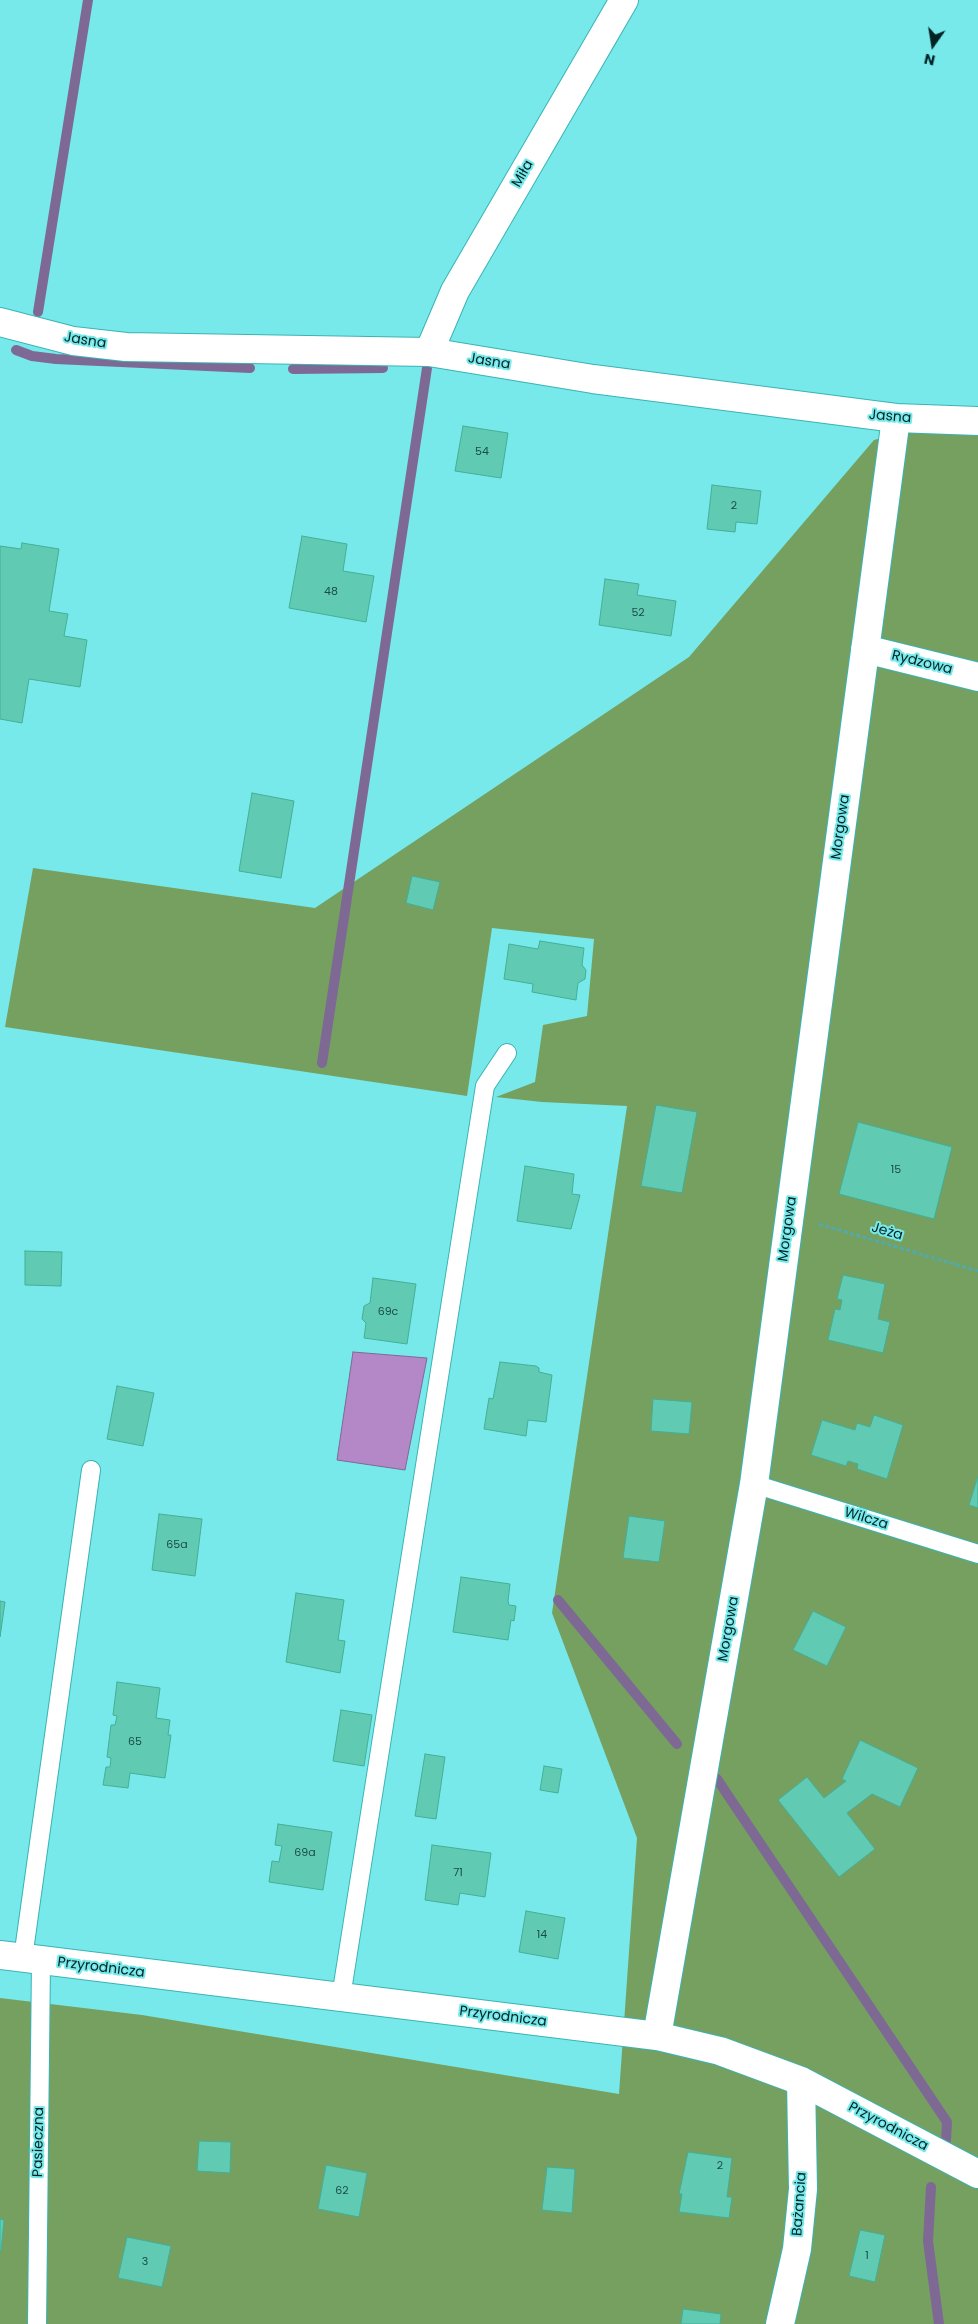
<!DOCTYPE html>
<html>
<head>
<meta charset="utf-8">
<style>
  body { margin:0 }
  #map { position:relative; width:978px; height:2324px; overflow:hidden; background:#77e9ea; font-family:Poppins,sans-serif }
  canvas { display:block }
  .north { position:absolute; left:908px; top:20px; width:50px; height:50px; -webkit-text-stroke:4px #77e9ea; paint-order:stroke; rotate:193deg; font-size:14px; font-weight:700; line-height:20px; text-align:center; color:#002324 }
  .north::after { content:''; display:block; margin:auto; width:18px; height:22px; background:#002324; clip-path:polygon(50% 0,100% 100%,50% 72%,0 100%) }
</style>
</head>
<body>
<div id="map">
<canvas width="978" height="2324"></canvas>
<div class="north">N</div>
</div>
<script>
const c = document.querySelector('canvas').getContext('2d');
c.lineJoin = 'round';
function fill(path, color) { c.fillStyle = color; c.fill(path, 'evenodd'); }
const poly = rows => new Path2D(rows.map(r => 'M' + r).join(''));
function stroke(path, color, width, dash) { c.strokeStyle = color; c.lineWidth = width; c.lineCap = dash ? 'butt' : 'round'; c.setLineDash(dash || []); c.stroke(path); }
function write(font, color, halo, rows, align = 'center') {
  c.font = font + ' Poppins,sans-serif'; c.lineWidth = 4; c.setLineDash([]); c.textBaseline = 'middle'; c.strokeStyle = halo; c.fillStyle = color; for (const [text, x, y, turn = 0] of rows) {
    c.save(); c.translate(x, y); c.rotate((+turn || 0) * Math.PI / 180); c.textAlign = isNaN(turn) ? turn : align; if (halo) c.strokeText(text, 0, 0); c.fillText(text, 0, 0); c.restore();
  }
}
fill(poly([
  [978,412,978,2324,0,2324,0,1998,142,2015,619,2094,637,1838,552,1613,627,1106,542,1102,496,1097,535,1082,543,1025,587,1016,594,939,492,928,467,1096,5,1027,33,868,315,908,689,657,874,440]
]), '#75a060');
const water = poly([
  [353,1352,427,1358,405,1470,337,1460,353,1352]
]);
fill(water, '#b487c6');
stroke(water, '#7e6995', 1);
stroke(poly([
  [38,312,88,0],
  [16,350,32,356,56,359,250,368],
  [293,369,383,368],
  [322,1063,427,368],
  [558,1600,677,1744],
  [717,1779,947,2122,946,2140],
  [931,2187,928,2241,939,2324]
]), '#7e6995', 10);
const building = poly([
  [463,426,508,433,501,478,455,471,463,426],
  [712,485,761,491,757,524,736,522,735,532,707,529,712,485],
  [302,536,347,544,343,571,374,576,366,622,289,608,302,536],
  [22,543,59,549,49,611,68,614,64,636,87,640,80,687,29,679,22,723,0,719,0,546,21,549,22,543],
  [605,579,639,584,637,595,676,601,671,636,599,625,605,579],
  [252,793,294,801,281,878,239,871,252,793],
  [412,876,440,882,433,910,406,903,412,876],
  [540,941,584,948,582,965,586,970,585,979,578,983,576,1000,532,992,533,984,504,979,509,944,538,949,540,941],
  [656,1105,697,1112,682,1193,641,1186,656,1105],
  [858,1122,952,1147,934,1219,839,1194,858,1122],
  [525,1166,574,1174,572,1194,580,1195,571,1229,517,1221,525,1166],
  [25,1251,62,1252,61,1286,25,1285,25,1251],
  [843,1275,885,1284,878,1319,890,1322,883,1353,828,1340,835,1309,840,1310,842,1300,837,1299,843,1275],
  [373,1278,416,1284,407,1344,364,1338,366,1323,362,1319,364,1306,370,1303,373,1278],
  [500,1362,536,1366,539,1368,539,1372,552,1375,546,1422,528,1420,526,1436,484,1429,489,1398,493,1399,500,1362],
  [117,1386,154,1393,143,1446,107,1439,117,1386],
  [653,1399,692,1402,689,1434,651,1431,653,1399],
  [874,1415,903,1425,887,1479,857,1469,858,1464,848,1461,846,1466,811,1455,822,1420,855,1430,857,1423,870,1427,874,1415],
  [978,1476,978,1508,969,1505,978,1476],
  [159,1514,202,1519,195,1576,152,1570,159,1514],
  [629,1516,665,1521,659,1562,623,1558,629,1516],
  [461,1577,510,1584,508,1601,509,1605,516,1606,514,1621,511,1620,508,1640,453,1632,461,1577],
  [296,1593,344,1600,338,1640,345,1641,340,1673,286,1662,296,1593],
  [0,1601,5,1602,0,1637,0,1601],
  [813,1611,846,1627,827,1666,793,1650,813,1611],
  [117,1682,160,1688,156,1718,170,1720,168,1735,171,1735,165,1778,130,1773,128,1788,103,1785,106,1767,110,1767,111,1758,107,1757,111,1725,115,1725,117,1716,113,1715,117,1682],
  [341,1710,372,1715,364,1766,333,1761,341,1710],
  [860,1740,918,1768,900,1807,872,1794,847,1813,875,1849,839,1877,778,1800,807,1777,824,1798,846,1781,842,1779,860,1740],
  [425,1754,445,1757,436,1819,415,1816,425,1754],
  [544,1766,562,1769,558,1793,540,1790,544,1766],
  [278,1824,332,1832,323,1890,269,1882,272,1861,279,1862,282,1846,275,1845,278,1824],
  [432,1845,491,1853,485,1897,460,1893,458,1905,425,1900,432,1845],
  [526,1911,565,1918,558,1959,519,1952,526,1911],
  [199,2141,231,2142,230,2173,197,2171,199,2141],
  [688,2152,732,2158,727,2197,732,2197,729,2218,679,2212,682,2194,679,2194,688,2152],
  [326,2165,367,2173,359,2217,318,2209,326,2165],
  [547,2167,575,2169,572,2213,542,2210,547,2167],
  [0,2219,4,2220,1,2251,0,2251,0,2219],
  [860,2230,885,2235,875,2282,849,2276,860,2230],
  [127,2237,171,2246,162,2287,118,2278,127,2237],
  [683,2309,721,2314,720,2324,681,2324,683,2309]
]);
fill(building, '#61cab2');
stroke(building, '#43af97', 1);
const service = poly([
  [754,1484,978,1554],
  [23,1958,91,1470],
  [341,1997,485,1086,507,1053],
  [37,2324,41,1961]
]);
const minor = poly([
  [0,322,73,341,126,347,429,352,593,379,896,418,978,421],
  [429,352,455,291,624,0],
  [865,649,978,677],
  [0,1955,657,2036,720,2051,801,2081,978,2174],
  [657,2036,754,1484,896,418],
  [780,2324,797,2249,803,2189,801,2081]
]);
stroke(service, '#3ab3b5', 20);
stroke(minor, '#3ab3b5', 30);
stroke(poly([
  [819,1224,978,1271]
]), '#51aaab', 3, [4, 2.5]);
stroke(service, '#fff', 18);
stroke(minor, '#fff', 28);
write('11px', '#184d48', null, [
  ["54",482,452],
  ["2",734,506],
  ["48",331,592],
  ["52",638,613],
  ["15",896,1170],
  ["69c",388,1312],
  ["65a",177,1545],
  ["65",135,1742],
  ["69a",305,1853],
  ["71",458,1873],
  ["14",542,1935],
  ["2",720,2166],
  ["62",342,2191],
  ["1",867,2256],
  ["3",145,2262]
]);
write('14px', '#002324', '#77e9ea', [
  ["Miła",523,174,-60],
  ["Jasna",85,341,9],
  ["Jasna",489,362,9],
  ["Jasna",890,417,5],
  ["Rydzowa",922,663,14],
  ["Morgowa",841,827,-82],
  ["Morgowa",788,1229,-82],
  ["Jeża",887,1232,16],
  ["Wilcza",866,1519,17],
  ["Morgowa",729,1629,-80],
  ["Przyrodnicza",101,1968,7],
  ["Przyrodnicza",503,2017,7],
  ["Przyrodnicza",888,2127,28],
  ["Pasieczna",39,2142,-89],
  ["Bażancia",800,2204,-86]
]);
</script>
</body>
</html>
